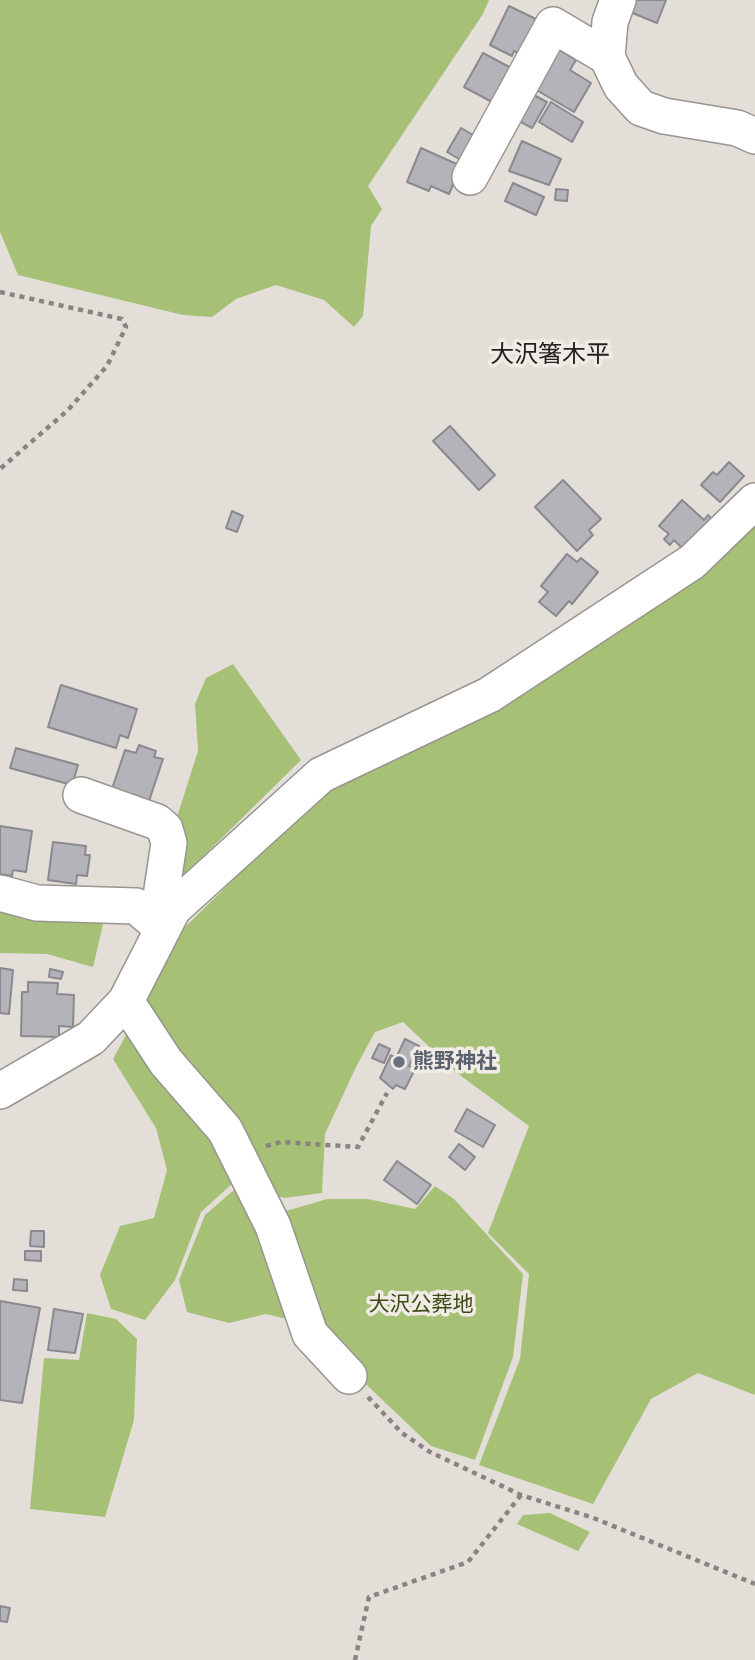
<!DOCTYPE html>
<html>
<head>
<meta charset="utf-8">
<style>
  body { margin:0 }
  canvas { display:block; background:#e4ded9 }
</style>
</head>
<body>
<canvas width="755" height="1660"></canvas>
<script>
const c = document.querySelector('canvas').getContext('2d');
c.lineJoin = 'round';
function fill(path, color) { c.fillStyle = color; c.fill(path, 'evenodd'); }
const poly = rows => new Path2D(rows.map(r => 'M' + r).join(''));
function stroke(path, color, width, dash) { c.strokeStyle = color; c.lineWidth = width; c.lineCap = dash ? 'butt' : 'round'; c.setLineDash(dash || []); c.stroke(path); }
function write(font, color, halo, rows, align = 'center') {
  c.font = font + ' Rubik,"Noto Sans JP",sans-serif'; c.lineWidth = 7; c.setLineDash([]); c.textBaseline = 'middle'; c.strokeStyle = halo; c.fillStyle = color; for (const [text, x, y, turn = 0] of rows) {
    c.save(); c.translate(x, y); c.rotate((+turn || 0) * Math.PI / 180); c.textAlign = isNaN(turn) ? turn : align; if (halo) c.strokeText(text, 0, 0); c.fillText(text, 0, 0); c.restore();
  }
}
fill(poly([
  [0,0,489,0,483,14,368,186,382,209,371,226,363,316,354,327,324,300,276,285,236,299,212,317,183,315,18,275,0,232],
  [755,518,755,1395,698,1373,651,1399,593,1504,479,1465,520,1359,529,1274,488,1233,529,1126,457,1073,403,1022,375,1032,356,1067,325,1134,322,1193,284,1198,232,1184,201,1212,175,1280,145,1320,111,1309,100,1275,120,1226,154,1218,167,1170,156,1128,113,1059,184,928,328,787],
  [233,664,301,760,169,890,177,817,198,751,195,704,206,678],
  [0,906,104,920,93,967,47,954,0,953],
  [435,1186,454,1199,523,1274,513,1357,475,1460,431,1446,354,1373,317,1326,266,1314,229,1323,187,1312,179,1280,205,1215,234,1190,253,1205,286,1211,327,1199,368,1199,415,1209],
  [87,1313,116,1319,137,1339,134,1420,105,1517,30,1509,44,1358,79,1360],
  [550,1513,590,1532,578,1551,517,1524,523,1515]
]), '#a6c176');
const building = poly([
  [635,0,666,0,657,23,630,12,635,0],
  [509,6,538,20,530,59,514,51,512,56,490,45,509,6],
  [556,48,576,60,570,70,591,83,574,112,533,88,556,48],
  [483,53,513,69,494,103,464,87,483,53],
  [532,94,547,102,532,128,517,120,532,94],
  [551,102,583,122,572,142,539,122,551,102],
  [461,128,480,139,466,163,447,152,461,128],
  [522,141,561,159,549,185,509,171,522,141],
  [421,148,461,166,449,194,431,186,429,191,407,182,421,148],
  [513,183,544,197,536,215,505,201,513,183],
  [556,189,568,190,567,201,555,200,556,189],
  [450,426,495,475,479,490,433,441,450,426],
  [729,462,744,476,720,502,701,485,713,472,717,475,729,462],
  [563,480,601,519,589,530,593,535,577,551,535,507,563,480],
  [682,500,704,520,708,515,712,519,684,550,674,540,670,545,664,539,669,534,659,526,682,500],
  [232,511,243,516,237,532,226,528,232,511],
  [567,554,577,562,581,558,598,572,572,604,569,601,556,616,539,602,548,592,541,586,567,554],
  [61,685,137,709,128,738,120,735,116,748,48,727,61,685],
  [139,745,156,751,154,757,163,759,149,801,112,789,125,750,136,753,139,745],
  [16,748,78,765,72,785,10,768,16,748],
  [0,826,32,831,26,872,13,870,12,876,0,874,0,826],
  [53,842,86,846,85,855,90,855,87,876,77,875,76,884,48,880,53,842],
  [0,968,13,970,9,1014,0,1013,0,968],
  [50,969,63,972,61,979,49,977,50,969],
  [28,982,58,983,57,994,74,995,73,1027,59,1026,59,1037,21,1036,22,992,28,992,28,982],
  [405,1039,419,1046,409,1066,415,1069,405,1089,396,1085,393,1089,380,1078,391,1055,396,1058,405,1039],
  [379,1044,390,1049,384,1063,372,1058,379,1044],
  [467,1109,495,1125,483,1147,455,1131,467,1109],
  [459,1144,475,1157,465,1170,449,1157,459,1144],
  [397,1161,431,1185,417,1204,384,1180,397,1161],
  [31,1231,44,1231,44,1247,30,1246,31,1231],
  [25,1251,41,1251,41,1261,25,1260,25,1251],
  [14,1279,27,1280,27,1291,13,1290,14,1279],
  [0,1301,40,1308,22,1403,0,1400,0,1301],
  [54,1309,83,1314,75,1353,48,1350,54,1309],
  [0,1606,10,1608,7,1622,0,1621,0,1606]
]);
fill(building, '#b3b3b9');
stroke(building, '#89898f', 2);
const minor = poly([
  [618,0,610,22,607,57,621,86,641,108,664,116,737,128,755,136],
  [470,177,553,25,607,57],
  [81,795,157,822,165,829,169,843,160,903,163,929],
  [0,893,37,903,136,906,163,929],
  [126,1001,166,1062,225,1130,273,1226,310,1334,349,1376],
  [0,1091,91,1038,126,1001,173,909,321,775,489,695,692,562,755,501]
]);
stroke(minor, '#99948f', 38);
stroke(poly([
  [0,292,122,319,126,327,107,366,67,411,0,469],
  [266,1146,281,1142,358,1147,387,1093],
  [368,1397,402,1433,430,1452,521,1495,591,1517,755,1584],
  [355,1660,369,1597,468,1562,521,1495]
]), '#888481', 4.5, [5, 5]);
stroke(minor, '#fff', 35);
for (const [x, y, r, color] of [
  [399,1062,7,"#6b7280"]
]) { const dot = new Path2D(); dot.arc(x, y, r, 0, 2 * Math.PI); c.fillStyle = color; c.fill(dot); stroke(dot, '#f1ebe6', 2.5); }
write('bold 21px', '#5b616d', '#f1ebe6', [
  ["熊野神社",413,1062]
], 'left');
write('21px', '#3a4c13', '#f1ebe6', [
  ["大沢公葬地",421,1305]
]);
write('24px', '#242220', '#f1ebe6', [
  ["大沢箸木平",550,355]
]);
</script>
</body>
</html>
